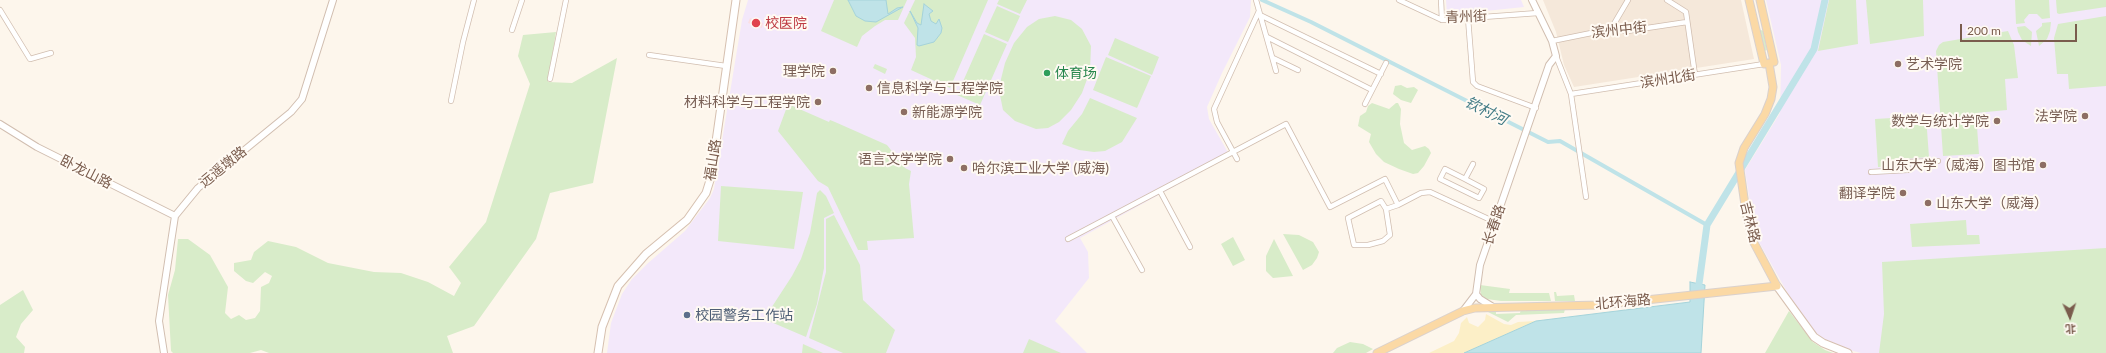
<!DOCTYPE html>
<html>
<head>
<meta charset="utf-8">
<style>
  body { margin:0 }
  #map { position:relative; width:2106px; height:353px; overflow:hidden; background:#fdf6ec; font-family:Lato,"Noto Sans SC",sans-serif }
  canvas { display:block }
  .north { position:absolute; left:2050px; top:297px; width:40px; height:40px; -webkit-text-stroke:3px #fffaf3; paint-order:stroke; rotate:177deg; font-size:11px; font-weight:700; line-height:16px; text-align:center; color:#7a5c4d }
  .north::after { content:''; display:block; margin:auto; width:14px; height:18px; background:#7a5c4d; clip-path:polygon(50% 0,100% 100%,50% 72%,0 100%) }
  .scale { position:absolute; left:1960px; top:24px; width:117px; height:18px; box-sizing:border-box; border:2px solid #7a5c4d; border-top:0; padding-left:5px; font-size:12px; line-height:14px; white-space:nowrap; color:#7a5c4d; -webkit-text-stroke:3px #fffaf3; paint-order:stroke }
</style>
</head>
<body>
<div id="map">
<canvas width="2106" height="353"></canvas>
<div class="north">北</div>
<div class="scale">200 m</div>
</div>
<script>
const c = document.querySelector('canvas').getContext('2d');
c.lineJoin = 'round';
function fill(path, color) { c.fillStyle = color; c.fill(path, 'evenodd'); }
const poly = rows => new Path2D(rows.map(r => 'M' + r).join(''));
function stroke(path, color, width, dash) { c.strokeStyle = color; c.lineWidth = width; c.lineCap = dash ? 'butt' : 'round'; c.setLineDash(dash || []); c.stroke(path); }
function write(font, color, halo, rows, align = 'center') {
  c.font = font + ' Lato,"Noto Sans SC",sans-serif'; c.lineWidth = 4; c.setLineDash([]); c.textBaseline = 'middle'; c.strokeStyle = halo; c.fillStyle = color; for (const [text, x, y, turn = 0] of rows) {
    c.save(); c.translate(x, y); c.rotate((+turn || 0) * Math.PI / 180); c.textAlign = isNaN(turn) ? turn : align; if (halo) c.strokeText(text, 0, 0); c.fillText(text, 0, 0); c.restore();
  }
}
fill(poly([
  [1543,0,1741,0,1754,59,1574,87,1564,65,1556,32]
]), '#f5e8da');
fill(poly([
  [748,0,1251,0,1250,17,1222,73,1207,107,1209,119,1230,156,1080,238,1088,252,1089,278,1055,321,1087,353,607,353,611,323,622,294,632,279,647,264,685,231,710,198,714,189,742,20],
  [1446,0,1521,0,1524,7,1447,15],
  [1766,0,2106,0,2106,353,1861,353,1842,348,1820,337,1800,315,1755,235,1745,170,1780,113,1781,65]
]), '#f3e8fa');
fill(poly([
  [750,18,763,23,762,28,748,23]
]), '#fbdfe3');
fill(poly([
  [834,0,907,0,898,20,885,20,875,26,862,36,857,47,821,31],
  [915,0,988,0,950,88,911,70,916,57,915,38,904,23],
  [999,0,1027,0,1020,14,997,4],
  [1829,0,1856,0,1858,44,1818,51],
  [1866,0,1923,0,1924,36,1870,44],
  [2015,0,2049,0,2050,18,2042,19,2037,14,2029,14,2024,20,2025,23,2016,24],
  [2056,0,2106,0,2106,7,2059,14,2057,13],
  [997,6,1020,16,1008,42,985,32],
  [1055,16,1071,20,1082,29,1091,46,1090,71,1082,93,1071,110,1059,122,1048,128,1036,129,1015,121,1003,110,1000,95,1001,79,1005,63,1014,43,1027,27,1039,19],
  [2106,16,2106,86,2069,89,2068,74,2057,74,2054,38,2058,24],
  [2051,22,2050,31,2047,39,2039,46,2036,31,2042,26,2042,23],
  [2025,26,2032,32,2031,46,2022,40,2018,32,2017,27],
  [1759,29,1763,31,1767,50,1764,51],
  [2008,31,2014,45,2018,78,2005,79,2007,110,1976,113,1979,154,1943,156,1936,51,1939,45,1943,42],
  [556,32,548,82,572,83,617,58,593,183,550,193,536,239,474,326,447,336,453,353,269,353,261,350,250,353,173,353,171,351,168,295,175,270,178,239,188,239,210,255,228,287,225,313,231,319,239,315,246,320,255,318,260,311,261,287,269,283,272,276,265,272,253,283,246,281,234,271,234,263,251,260,254,252,268,241,296,247,328,263,374,272,401,273,428,282,454,296,461,283,449,267,486,222,530,84,518,56,523,35],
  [984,34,1007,44,980,105,957,95],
  [1115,38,1159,57,1152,75,1108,55],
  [1106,57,1151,76,1137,108,1093,90],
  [875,64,887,69,885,74,873,68],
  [1401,85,1407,88,1414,87,1418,90,1411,103,1401,100,1393,94,1395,86],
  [1090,98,1137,118,1122,142,1105,151,1094,152,1079,150,1062,144,1068,131,1082,114],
  [1372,103,1389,109,1396,103,1398,103,1401,109,1400,124,1404,143,1412,150,1425,146,1429,149,1431,153,1424,166,1418,173,1413,174,1399,169,1384,162,1376,154,1369,142,1371,134,1358,126,1360,116,1366,112,1368,106],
  [788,104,829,122,830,120,835,122,887,145,905,168,911,171,909,184,914,238,867,241,868,250,858,250,828,187,818,181,778,131],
  [1926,116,1929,157,1904,159,1904,166,1878,167,1875,119],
  [721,186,803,192,794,249,718,241],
  [820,190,826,196,834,213,824,218,824,268,817,304,806,337,764,319,792,276,801,259,810,233,817,193],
  [834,215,860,265,863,300,895,330,886,353,843,353,809,338,826,272,826,219],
  [1966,220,1967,235,1979,235,1980,244,1912,247,1910,224],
  [1283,234,1299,235,1313,242,1319,252,1317,258,1312,265,1303,270],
  [1233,237,1245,260,1233,266,1221,244],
  [1274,239,1293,276,1273,278,1266,271,1266,256],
  [2106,248,2106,353,1879,353,1884,314,1882,262],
  [1480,285,1510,289,1509,293,1549,293,1551,301,1501,301,1487,299,1481,295],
  [23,290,33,310,21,324,16,337,25,347,24,353,0,353,0,305],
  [1554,292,1556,292,1557,296,1574,295,1575,301,1555,301],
  [1521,309,1565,309,1564,313,1516,315,1508,322,1486,311,1496,311,1496,314,1520,313],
  [1789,311,1813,342,1825,350,1833,353,1765,353],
  [1029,339,1061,353,1023,353],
  [1350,342,1363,344,1373,349,1366,353,1333,353,1337,348],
  [803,344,823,353,802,353]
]), '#d8ecc9');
fill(poly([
  [1486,314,1504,324,1511,325,1518,322,1536,321,1464,353,1429,353,1454,341,1459,333,1461,323,1467,317,1469,323,1478,327,1485,320]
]), '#fcefc7');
const water = poly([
  [848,0,886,0,888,14,897,8,903,7,876,22,865,21,856,16,848,0],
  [924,4,933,11,929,14,931,21,936,24,939,19,942,28,941,33,934,42,919,46,917,45,918,28,910,11,917,23,921,25,924,4],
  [1690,282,1705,285,1701,353,1464,353,1536,321,1690,302,1690,282]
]);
fill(water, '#bfe3e8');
stroke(water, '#a5d3da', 1);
stroke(poly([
  [1262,0,1311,22,1548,142,1560,141,1707,225]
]), '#bfe3e8', 4);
stroke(poly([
  [1699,284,1707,225,1814,49,1825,0]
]), '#bfe3e8', 7);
const minor = poly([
  [1256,0,1276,71],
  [1399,0,1442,20,1538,13],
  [1441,0,1442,20],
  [1667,0,1686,12,1695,75],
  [0,10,30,59,51,53],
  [1260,15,1381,74],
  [1468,18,1473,82,1477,86,1536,108],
  [1611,29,1628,0],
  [512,30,522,0],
  [1267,37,1372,90],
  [1552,41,1611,29,1627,31,1687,22],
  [649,55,726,66],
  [1556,56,1571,94,1586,197],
  [1273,58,1298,70],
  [550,79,566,0],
  [1571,94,1764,64],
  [451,101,463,42,474,0],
  [1365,104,1386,63],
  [1237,159,1217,122,1214,109,1259,11],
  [1871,172,1908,170,1907,162,1938,161],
  [1465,179,1445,169,1440,179,1479,198,1484,189,1465,179,1473,164],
  [1160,191,1190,247],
  [1386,209,1390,235,1383,241,1368,245,1354,245,1348,218,1381,201,1386,209,1398,205],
  [1112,216,1142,270],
  [1068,239,1286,124,1330,207,1385,179,1398,205,1421,193,1430,192,1495,222]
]);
const tertiary = poly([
  [0,124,37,147,175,216],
  [1476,294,1480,299,1493,307],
  [1463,311,1476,294,1480,265,1549,65,1556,56,1552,41,1532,0],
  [164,353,159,321,175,216,198,188,291,112,302,99,333,0]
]);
const secondary = poly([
  [1777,286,1814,337,1823,343,1848,353],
  [598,353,602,327,618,286,646,254,687,220,706,193,711,177,736,0]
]);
const primary = poly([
  [1749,0,1764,64],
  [1760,0,1774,62],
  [1377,353,1463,311,1475,308,1599,305,1777,286,1753,241,1746,212,1739,163,1744,148,1765,114,1771,99,1773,87,1769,63]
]);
stroke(minor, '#d1beb0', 6);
stroke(tertiary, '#d1beb0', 8);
stroke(secondary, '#d6c0b0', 9);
stroke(primary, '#dad1cd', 9);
stroke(minor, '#fff', 4.5);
stroke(tertiary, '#fff', 6);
stroke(secondary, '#fff', 7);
stroke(primary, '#fbd9a5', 7);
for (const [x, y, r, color] of [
  [756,23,5,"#e0444e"],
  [1898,64,4,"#8d6e63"],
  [833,71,4,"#8d6e63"],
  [1047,73,4,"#2e9e5b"],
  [869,88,4,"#8d6e63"],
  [818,102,4,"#8d6e63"],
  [904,112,4,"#8d6e63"],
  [2085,116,4,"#8d6e63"],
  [1997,121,4,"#8d6e63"],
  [950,159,4,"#8d6e63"],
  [2043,165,4,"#8d6e63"],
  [964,168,4,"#8d6e63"],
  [1903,193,4,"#8d6e63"],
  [1928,203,4,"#8d6e63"],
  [687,315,4,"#5c6f8a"]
]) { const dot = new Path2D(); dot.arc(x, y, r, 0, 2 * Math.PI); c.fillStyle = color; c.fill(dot); stroke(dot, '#fffaf3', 1.5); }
write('14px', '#7a5c4d', '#fffaf3', [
  ["青州街",1466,17,-2],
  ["滨州中街",1619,30,-6],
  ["滨州北街",1668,79,-9],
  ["福山路",713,160,-81],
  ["远遥墩路",223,167,-39],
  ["卧龙山路",86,172,27],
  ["吉林路",1750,222,76],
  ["长春路",1494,225,-71],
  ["北环海路",1623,302,-5]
]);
write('14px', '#be3a42', '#fffaf3', [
  ["校医院",765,23]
], 'left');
write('14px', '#785e54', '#fffaf3', [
  ["艺术学院",1906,64,"left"],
  ["理学院",825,71],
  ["信息科学与工程学院",877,88,"left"],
  ["材料科学与工程学院",810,102],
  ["新能源学院",912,112,"left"],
  ["法学院",2077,116],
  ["数学与统计学院",1989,121],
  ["语言文学学院",942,159],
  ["山东大学（威海）图书馆",2035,165],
  ["哈尔滨工业大学 (威海)",972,168,"left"],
  ["翻译学院",1895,193],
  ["山东大学（威海）",1936,203,"left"]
], 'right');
write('14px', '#27864d', '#fffaf3', [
  ["体育场",1055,73]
], 'left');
write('14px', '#4e5e75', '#fffaf3', [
  ["校园警务工作站",695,315]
], 'left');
write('italic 15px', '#437c86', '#fffaf3', [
  ["钦村河",1486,111,26]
]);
</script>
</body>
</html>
